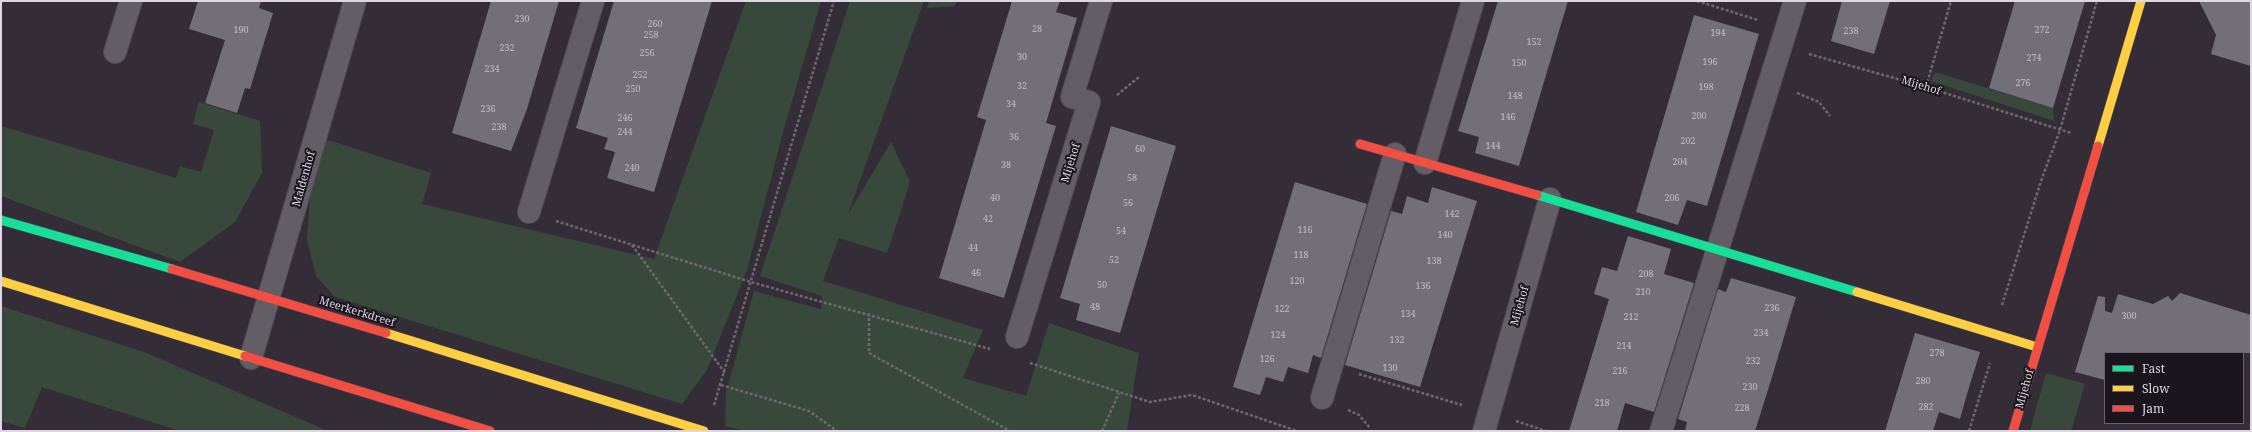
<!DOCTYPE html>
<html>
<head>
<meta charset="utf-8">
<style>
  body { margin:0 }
  #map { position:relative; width:2252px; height:432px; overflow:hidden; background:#342d38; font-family:"Noto Serif",serif }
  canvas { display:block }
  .frame { position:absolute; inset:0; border:2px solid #dfd7e4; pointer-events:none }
  .legend { position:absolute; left:2104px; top:352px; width:140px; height:72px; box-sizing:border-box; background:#1a141d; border:1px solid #69626d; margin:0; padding:5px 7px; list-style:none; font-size:12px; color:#dfd7e4 }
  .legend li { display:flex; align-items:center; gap:8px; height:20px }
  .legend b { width:20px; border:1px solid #69626d }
</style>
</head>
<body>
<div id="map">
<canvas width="2252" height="432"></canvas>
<div class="frame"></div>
<ul class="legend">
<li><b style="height:5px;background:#16e098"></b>Fast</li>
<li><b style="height:5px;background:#ffcf43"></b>Slow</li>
<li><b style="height:5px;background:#f24e42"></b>Jam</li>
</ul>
</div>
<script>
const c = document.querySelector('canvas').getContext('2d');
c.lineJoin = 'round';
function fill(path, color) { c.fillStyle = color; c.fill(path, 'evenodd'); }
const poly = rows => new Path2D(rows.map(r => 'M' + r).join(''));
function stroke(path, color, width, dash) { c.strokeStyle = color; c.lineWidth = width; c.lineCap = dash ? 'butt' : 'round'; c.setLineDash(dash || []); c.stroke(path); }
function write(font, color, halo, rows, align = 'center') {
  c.font = font + ' "Noto Serif",serif'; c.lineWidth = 4; c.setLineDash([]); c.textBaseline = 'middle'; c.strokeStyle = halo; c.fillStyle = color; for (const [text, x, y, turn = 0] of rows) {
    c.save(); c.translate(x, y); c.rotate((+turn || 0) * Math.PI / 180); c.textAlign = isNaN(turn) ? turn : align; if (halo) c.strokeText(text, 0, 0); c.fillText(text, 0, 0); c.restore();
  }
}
fill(poly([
  [746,1,821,1,782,136,747,270,707,370,682,404,335,297,316,276,307,240,311,183,325,139,431,173,422,204,654,259],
  [850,1,924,1,848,214,891,142,910,182,887,253,839,238,823,281,983,330,963,378,1026,396,1049,323,1139,353,1127,431,746,431,725,426,726,393,754,291,821,309,822,296,760,276],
  [929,1,957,1,955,6,927,8],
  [1935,72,2053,108,2054,121,1931,81],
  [199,102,260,121,262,173,235,222,180,262,1,196,1,126,176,178,180,166,201,172,214,130,193,124],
  [1,306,144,352,328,431,180,431,42,387,25,428,1,421],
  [2046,373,2085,384,2071,431,2030,431]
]), '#38483b');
fill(poly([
  [198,1,261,1,259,8,273,13,250,89,245,88,237,113,205,103,225,40,189,29],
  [491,1,559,1,527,109,511,151,452,133],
  [614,1,712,1,654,192,607,178,615,152,604,149,608,138,576,128],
  [1012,1,1060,1,1056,12,1077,18,1046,123,1056,126,1004,298,939,278,986,120,977,117],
  [1498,1,1568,1,1519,166,1475,153,1479,137,1458,131],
  [1842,1,1890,1,1874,54,1831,41],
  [2015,1,2085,1,2053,108,1989,88],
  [2199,1,2251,1,2251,66,2211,54,2216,35],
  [1694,15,1759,34,1707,206,1687,200,1678,225,1636,212],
  [1111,126,1176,146,1120,333,1076,320,1080,304,1060,298],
  [1295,182,1367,204,1321,358,1313,355,1308,373,1288,367,1283,382,1266,377,1260,395,1233,387],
  [1432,187,1477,201,1420,387,1345,365,1391,211,1402,214,1407,196,1428,203],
  [1628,236,1671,249,1664,274,1694,283,1654,412,1625,403,1617,431,1569,431,1609,299,1594,294,1602,267,1617,271],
  [1731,278,1796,297,1772,377,1755,431,1685,431,1687,422,1678,419,1718,289,1726,292],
  [2180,293,2251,315,2251,353,2105,353,2105,380,2075,372,2098,296,2105,297,2105,311,2112,313,2118,294,2153,304,2168,296,2172,301],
  [1915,333,1980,352,1967,394,1960,419,1939,412,1933,431,1885,431]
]), '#726f79');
const street = poly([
  [115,52,131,1],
  [1425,163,1473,1],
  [529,212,593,1],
  [1017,337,1089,102,1072,97,1101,1],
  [251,358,355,1],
  [1322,398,1395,154],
  [1484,431,1550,199],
  [1661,431,1795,1]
]);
const fast = poly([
  [1537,195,1857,292],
  [1,220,172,269]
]);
const slow = poly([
  [2098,146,2141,1],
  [1,281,245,356],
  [1857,292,2037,347],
  [386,333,704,431]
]);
const jam = poly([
  [1360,144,1537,195],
  [172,269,386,333],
  [245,356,490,431],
  [2013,431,2098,146]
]);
stroke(street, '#4f4952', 24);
stroke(fast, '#4f4952', 10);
stroke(slow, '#4f4952', 10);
stroke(jam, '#4f4952', 10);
stroke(poly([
  [1697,1,1758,20],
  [1809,54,1926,87,2071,133],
  [1926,87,1951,1],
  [1797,93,1819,102,1830,116],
  [1117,95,1139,77],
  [556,221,751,282,990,349],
  [632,245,725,373],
  [2002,305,2041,181,2060,130,2097,1],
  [869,313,869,353,1010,431],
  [1030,363,1150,402,1192,395,1297,431],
  [1359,374,1462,405],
  [721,385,809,411,837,431],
  [714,405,834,1],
  [1348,410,1359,415,1370,428],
  [1516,421,1546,431],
  [1102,431,1119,393],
  [1969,431,1990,363]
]), '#6c686e', 2.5, [3, 2]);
stroke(street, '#635d66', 22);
stroke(fast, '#16e098', 9);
stroke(slow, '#ffcf43', 9);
stroke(jam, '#f24e42', 9);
write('9px', '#c4bdc9', null, [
  ["230",522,19],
  ["260",655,24],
  ["28",1037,29],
  ["190",241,30],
  ["272",2042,30],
  ["238",1851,31],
  ["194",1718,33],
  ["258",651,35],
  ["152",1534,42],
  ["232",507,48],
  ["256",647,53],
  ["30",1022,57],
  ["274",2034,58],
  ["196",1710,62],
  ["150",1519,63],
  ["234",492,69],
  ["252",640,75],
  ["276",2023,83],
  ["32",1022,86],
  ["198",1706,87],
  ["250",633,89],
  ["148",1515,96],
  ["34",1011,104],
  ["236",488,109],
  ["200",1699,116],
  ["146",1508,117],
  ["246",625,118],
  ["238",499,127],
  ["244",625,132],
  ["36",1014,137],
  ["202",1688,141],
  ["144",1493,146],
  ["60",1140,149],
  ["204",1680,162],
  ["38",1006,165],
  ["240",632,168],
  ["58",1132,178],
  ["40",995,198],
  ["206",1672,198],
  ["56",1128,203],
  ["142",1452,214],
  ["42",988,219],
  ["116",1305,230],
  ["54",1121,231],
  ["140",1445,235],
  ["44",973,248],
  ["118",1301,255],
  ["52",1114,260],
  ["138",1434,261],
  ["46",976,273],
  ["208",1646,274],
  ["120",1297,281],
  ["50",1102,285],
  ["136",1423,286],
  ["210",1643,292],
  ["48",1095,307],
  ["236",1772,308],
  ["122",1282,309],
  ["134",1408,314],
  ["300",2129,316],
  ["212",1631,317],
  ["234",1761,333],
  ["124",1278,335],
  ["132",1397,340],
  ["214",1624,346],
  ["278",1937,353],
  ["126",1267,359],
  ["232",1753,361],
  ["130",1390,368],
  ["216",1620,371],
  ["280",1923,381],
  ["230",1750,387],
  ["218",1602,403],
  ["282",1926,407],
  ["228",1742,408]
]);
write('11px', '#dfd7e4', '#1a141d', [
  ["Mijehof",1921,86,17],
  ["Mijehof",1071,163,-73],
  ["Maldenhof",304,179,-74],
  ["Mijehof",1520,306,-74],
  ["Meerkerkdreef",357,312,17],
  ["Mijehof",2025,389,-74]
]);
</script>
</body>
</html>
